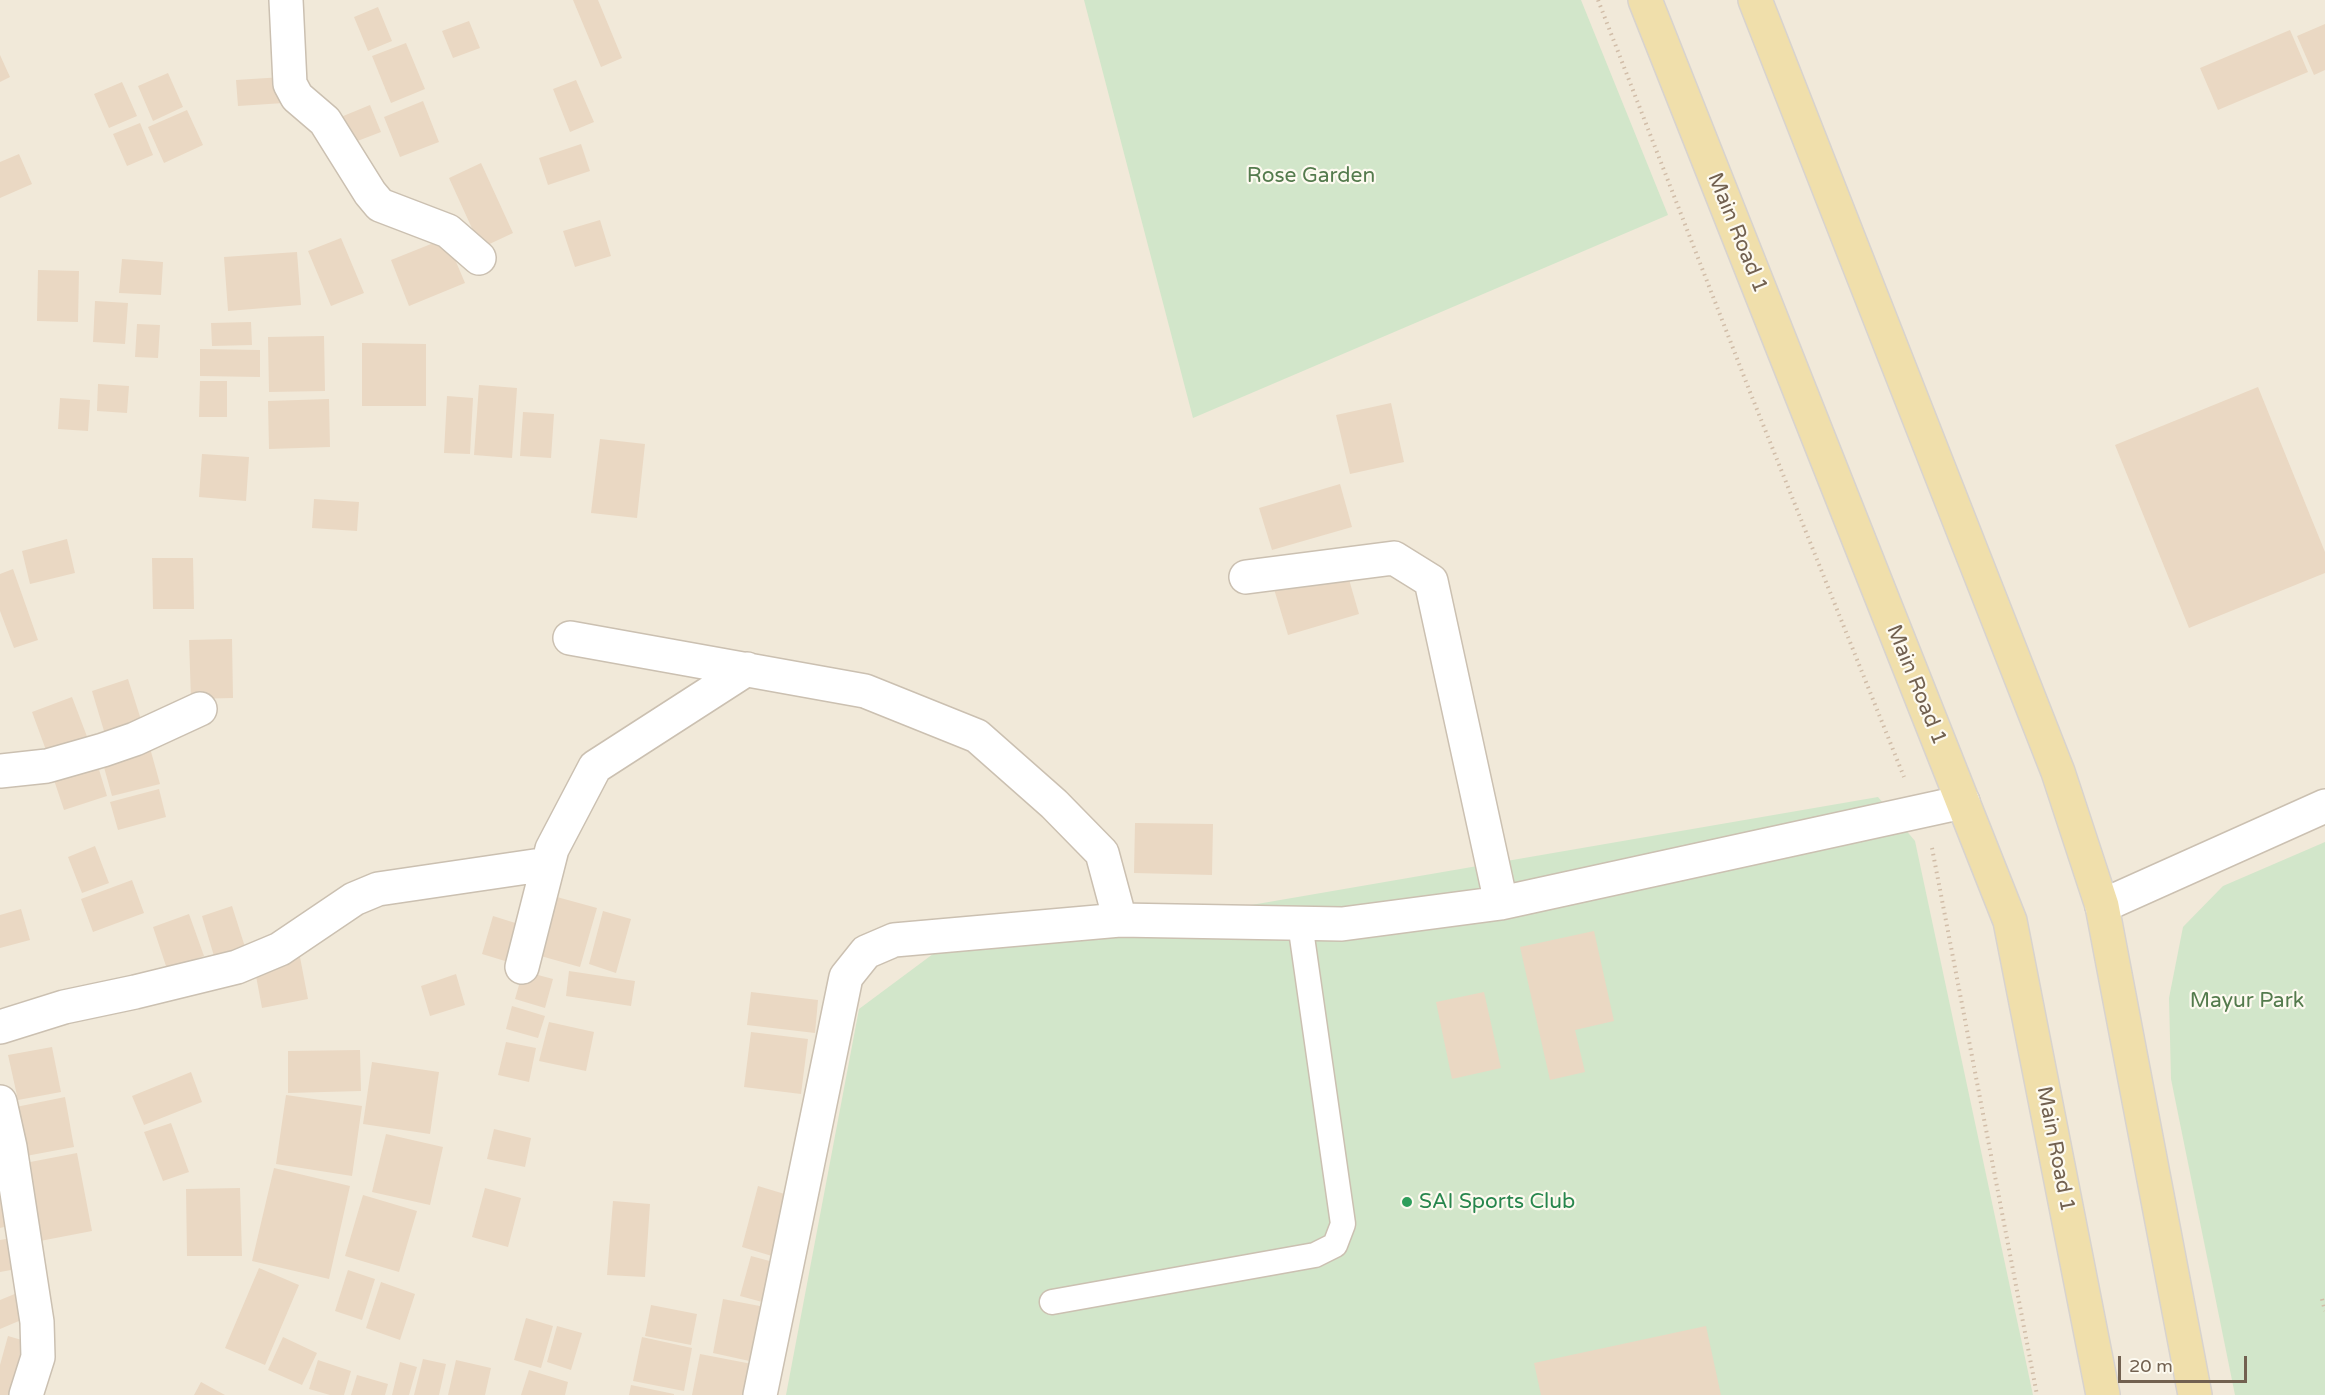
<!DOCTYPE html>
<html>
<head>
<meta charset="utf-8">
<style>
  body { margin:0 }
  #map { position:relative; width:2325px; height:1395px; overflow:hidden; background:#faf6ea; font-family:"Varela Round",sans-serif }
  canvas { display:block }
  .scale { position:absolute; left:2118px; top:1356px; width:129px; height:27px; box-sizing:border-box; border:3px solid #726150; border-top:0; padding-left:8px; font-size:18px; line-height:21px; white-space:nowrap; color:#726150; -webkit-text-stroke:4px #fdfaf0; paint-order:stroke }
</style>
</head>
<body>
<div id="map">
<canvas width="2325" height="1395"></canvas>
<div class="scale">20 m</div>
</div>
<script>
const c = document.querySelector('canvas').getContext('2d');
c.lineJoin = 'round';
function fill(path, color) { c.fillStyle = color; c.fill(path, 'evenodd'); }
const poly = rows => new Path2D(rows.map(r => 'M' + r).join(''));
function stroke(path, color, width, dash) { c.strokeStyle = color; c.lineWidth = width; c.lineCap = dash ? 'butt' : 'round'; c.setLineDash(dash || []); c.stroke(path); }
function write(font, color, halo, rows, align = 'center') {
  c.font = font + ' "Varela Round",sans-serif'; c.lineWidth = 4.5; c.setLineDash([]); c.textBaseline = 'middle'; c.strokeStyle = halo; c.fillStyle = color; for (const [text, x, y, turn = 0] of rows) {
    c.save(); c.translate(x, y); c.rotate((+turn || 0) * Math.PI / 180); c.textAlign = isNaN(turn) ? turn : align; if (halo) c.strokeText(text, 0, 0); c.fillText(text, 0, 0); c.restore();
  }
}
fill(poly([
  [0,0,2325,0,2325,1395,0,1395]
]), '#f1e9d9');
fill(poly([
  [1084,0,1581,0,1668,215,1193,418],
  [1878,797,1915,841,2033,1395,786,1395,859,1009,933,954,1141,924],
  [2325,842,2325,1395,2235,1395,2171,1079,2169,998,2183,927,2223,886]
]), '#d2e6ca');
fill(poly([
  [573,0,598,0,622,58,601,67],
  [378,7,392,41,368,51,354,17],
  [469,21,480,48,453,58,442,31],
  [2325,24,2325,70,2314,75,2297,36],
  [2290,30,2308,72,2218,110,2200,68],
  [406,43,425,89,391,103,372,56],
  [0,55,10,77,0,82],
  [168,73,183,107,153,121,138,86],
  [283,77,284,103,238,106,236,80],
  [576,80,594,122,570,132,553,89],
  [122,82,137,116,109,128,94,94],
  [423,101,439,142,400,157,384,117],
  [370,105,381,132,347,145,336,119],
  [187,110,203,145,164,163,148,127],
  [140,123,153,155,127,166,113,134],
  [581,144,590,171,548,185,539,158],
  [19,154,32,184,0,198,0,162],
  [481,163,513,233,481,248,449,178],
  [600,220,611,256,575,267,563,231],
  [341,238,364,293,331,306,308,251],
  [446,238,465,283,409,306,391,260],
  [297,252,301,305,228,311,224,257],
  [122,259,163,262,161,295,119,293],
  [38,270,79,271,78,322,37,321],
  [95,301,128,303,125,344,93,342],
  [251,322,252,345,212,346,211,323],
  [137,324,160,325,158,358,135,357],
  [324,336,325,391,269,392,268,337],
  [362,343,426,344,426,406,362,406],
  [200,349,260,350,260,377,200,376],
  [200,381,227,381,227,417,199,417],
  [98,384,129,386,127,413,97,411],
  [479,385,517,388,512,458,474,455],
  [2258,387,2325,552,2325,573,2189,628,2115,445],
  [447,396,473,398,470,454,444,453],
  [60,398,90,400,88,431,58,429],
  [329,399,330,447,269,449,268,401],
  [1391,403,1404,462,1350,474,1336,415],
  [523,412,554,414,551,458,520,456],
  [600,439,645,444,637,518,591,513],
  [202,454,249,457,246,501,199,497],
  [1340,484,1352,527,1272,550,1259,508],
  [314,499,359,502,357,531,312,528],
  [67,539,75,573,30,584,22,551],
  [152,558,193,558,194,609,153,609],
  [13,569,38,640,14,648,0,611,0,574],
  [1346,569,1359,614,1288,635,1274,589],
  [232,639,233,698,191,699,189,640],
  [128,679,144,729,107,741,92,691],
  [72,697,91,747,50,761,32,712],
  [150,748,160,784,112,796,102,760],
  [97,763,107,796,64,810,53,777],
  [159,789,166,817,118,830,110,802],
  [1135,823,1213,824,1212,875,1134,873],
  [95,846,109,883,82,893,68,857],
  [132,880,144,913,93,932,81,899],
  [546,894,597,908,580,967,530,953],
  [232,906,245,947,214,956,202,916],
  [21,909,30,940,0,948,0,915],
  [603,911,631,919,616,973,589,964],
  [189,914,204,956,167,969,153,927],
  [493,916,525,926,515,964,482,954],
  [1594,931,1614,1021,1575,1030,1585,1072,1550,1080,1520,947],
  [299,952,308,999,262,1008,253,960],
  [523,971,553,979,545,1008,515,999],
  [569,971,635,981,631,1006,566,996],
  [456,974,465,1005,430,1016,421,986],
  [751,992,818,1000,815,1033,747,1025],
  [1484,992,1501,1068,1452,1079,1436,1002],
  [512,1006,545,1016,538,1038,506,1029],
  [549,1022,594,1032,586,1071,539,1061],
  [751,1032,808,1039,801,1094,744,1087],
  [506,1042,536,1048,529,1082,498,1075],
  [52,1047,61,1092,18,1100,8,1055],
  [360,1050,361,1091,288,1093,288,1051],
  [372,1062,439,1072,430,1134,363,1124],
  [191,1072,202,1102,144,1125,132,1096],
  [286,1095,362,1106,352,1176,276,1164],
  [65,1097,74,1147,26,1156,16,1107],
  [171,1123,189,1172,163,1181,144,1132],
  [494,1129,531,1138,525,1167,487,1159],
  [386,1134,443,1147,430,1205,372,1192],
  [77,1153,92,1231,40,1241,25,1163],
  [274,1168,350,1186,329,1279,252,1261],
  [0,1169,16,1224,0,1228],
  [758,1186,788,1195,772,1256,742,1247],
  [240,1188,242,1256,187,1256,186,1189],
  [485,1188,521,1198,508,1247,472,1237],
  [363,1195,417,1211,399,1272,345,1256],
  [613,1201,650,1204,645,1277,607,1275],
  [17,1237,22,1268,0,1272,0,1240],
  [751,1256,777,1263,766,1303,740,1296],
  [259,1268,299,1285,265,1365,225,1348],
  [348,1270,375,1279,362,1320,335,1311],
  [381,1282,415,1294,400,1340,366,1328],
  [22,1291,33,1315,0,1329,0,1300],
  [723,1299,765,1307,754,1362,713,1353],
  [651,1305,697,1314,691,1345,645,1336],
  [526,1318,553,1326,541,1368,514,1360],
  [557,1326,582,1333,571,1370,547,1362],
  [1706,1326,1721,1395,1541,1395,1534,1363],
  [8,1336,32,1343,17,1395,0,1395,0,1365],
  [283,1337,317,1353,302,1385,268,1370],
  [642,1337,692,1348,684,1391,633,1381],
  [700,1354,752,1364,746,1395,692,1395],
  [423,1359,446,1364,439,1395,414,1395],
  [318,1360,351,1371,344,1395,330,1395,309,1389],
  [456,1360,491,1368,485,1395,448,1395],
  [400,1362,417,1367,409,1395,392,1395],
  [529,1370,568,1382,565,1395,521,1395],
  [357,1375,388,1384,385,1395,351,1395],
  [201,1382,225,1395,194,1395],
  [631,1385,674,1394,674,1395,629,1395]
]), '#ead8c3');
const service = poly([
  [1052,1302,1315,1255,1335,1245,1343,1224,1300,923]
]);
const minor = poly([
  [286,0,290,84,297,97,325,121,370,193,380,205,448,231,479,258],
  [1246,577,1394,558,1431,581,1501,903],
  [570,638,865,691,977,736,1054,804,1102,853,1120,920],
  [0,771,47,766,103,750,135,739,200,709],
  [2102,906,2325,806],
  [522,967,552,849,595,767,747,669],
  [0,1027,64,1007,135,992,237,967,280,949,354,899,378,889,548,864],
  [0,1102,10,1147,37,1322,38,1357,26,1395],
  [760,1395,846,977,866,952,894,940,1120,920,1342,924,1501,903,1963,802]
]);
const primary = poly([
  [1645,0,2010,921,2103,1395],
  [1755,0,2058,772,2102,906,2195,1395]
]);
stroke(service, '#cbc0b1', 27);
stroke(minor, '#cbc0b1', 36);
stroke(primary, '#d8d3ce', 36);
stroke(poly([
  [1598,0,1750,392,1904,777],
  [1932,848,2037,1395],
  [2322,1299,2325,1311]
]), '#d1bda8', 4, [1.5, 4.5]);
stroke(service, '#fff', 24);
stroke(minor, '#fff', 33);
stroke(primary, '#f0dfab', 33);
for (const [x, y, r, color] of [
  [1407,1202,6,"#2e9e5b"]
]) { const dot = new Path2D(); dot.arc(x, y, r, 0, 2 * Math.PI); c.fillStyle = color; c.fill(dot); stroke(dot, '#fdfaf0', 2); }
write('21px', '#547b4d', '#fdfaf0', [
  ["Rose Garden",1311,176],
  ["Mayur Park",2247,1001]
]);
write('21px', '#726150', '#fdfaf0', [
  ["Main Road 1",1737,233,68],
  ["Main Road 1",1916,685,68],
  ["Main Road 1",2055,1149,79]
]);
write('21px', '#27864d', '#fdfaf0', [
  ["SAI Sports Club",1419,1202]
], 'left');
</script>
</body>
</html>
